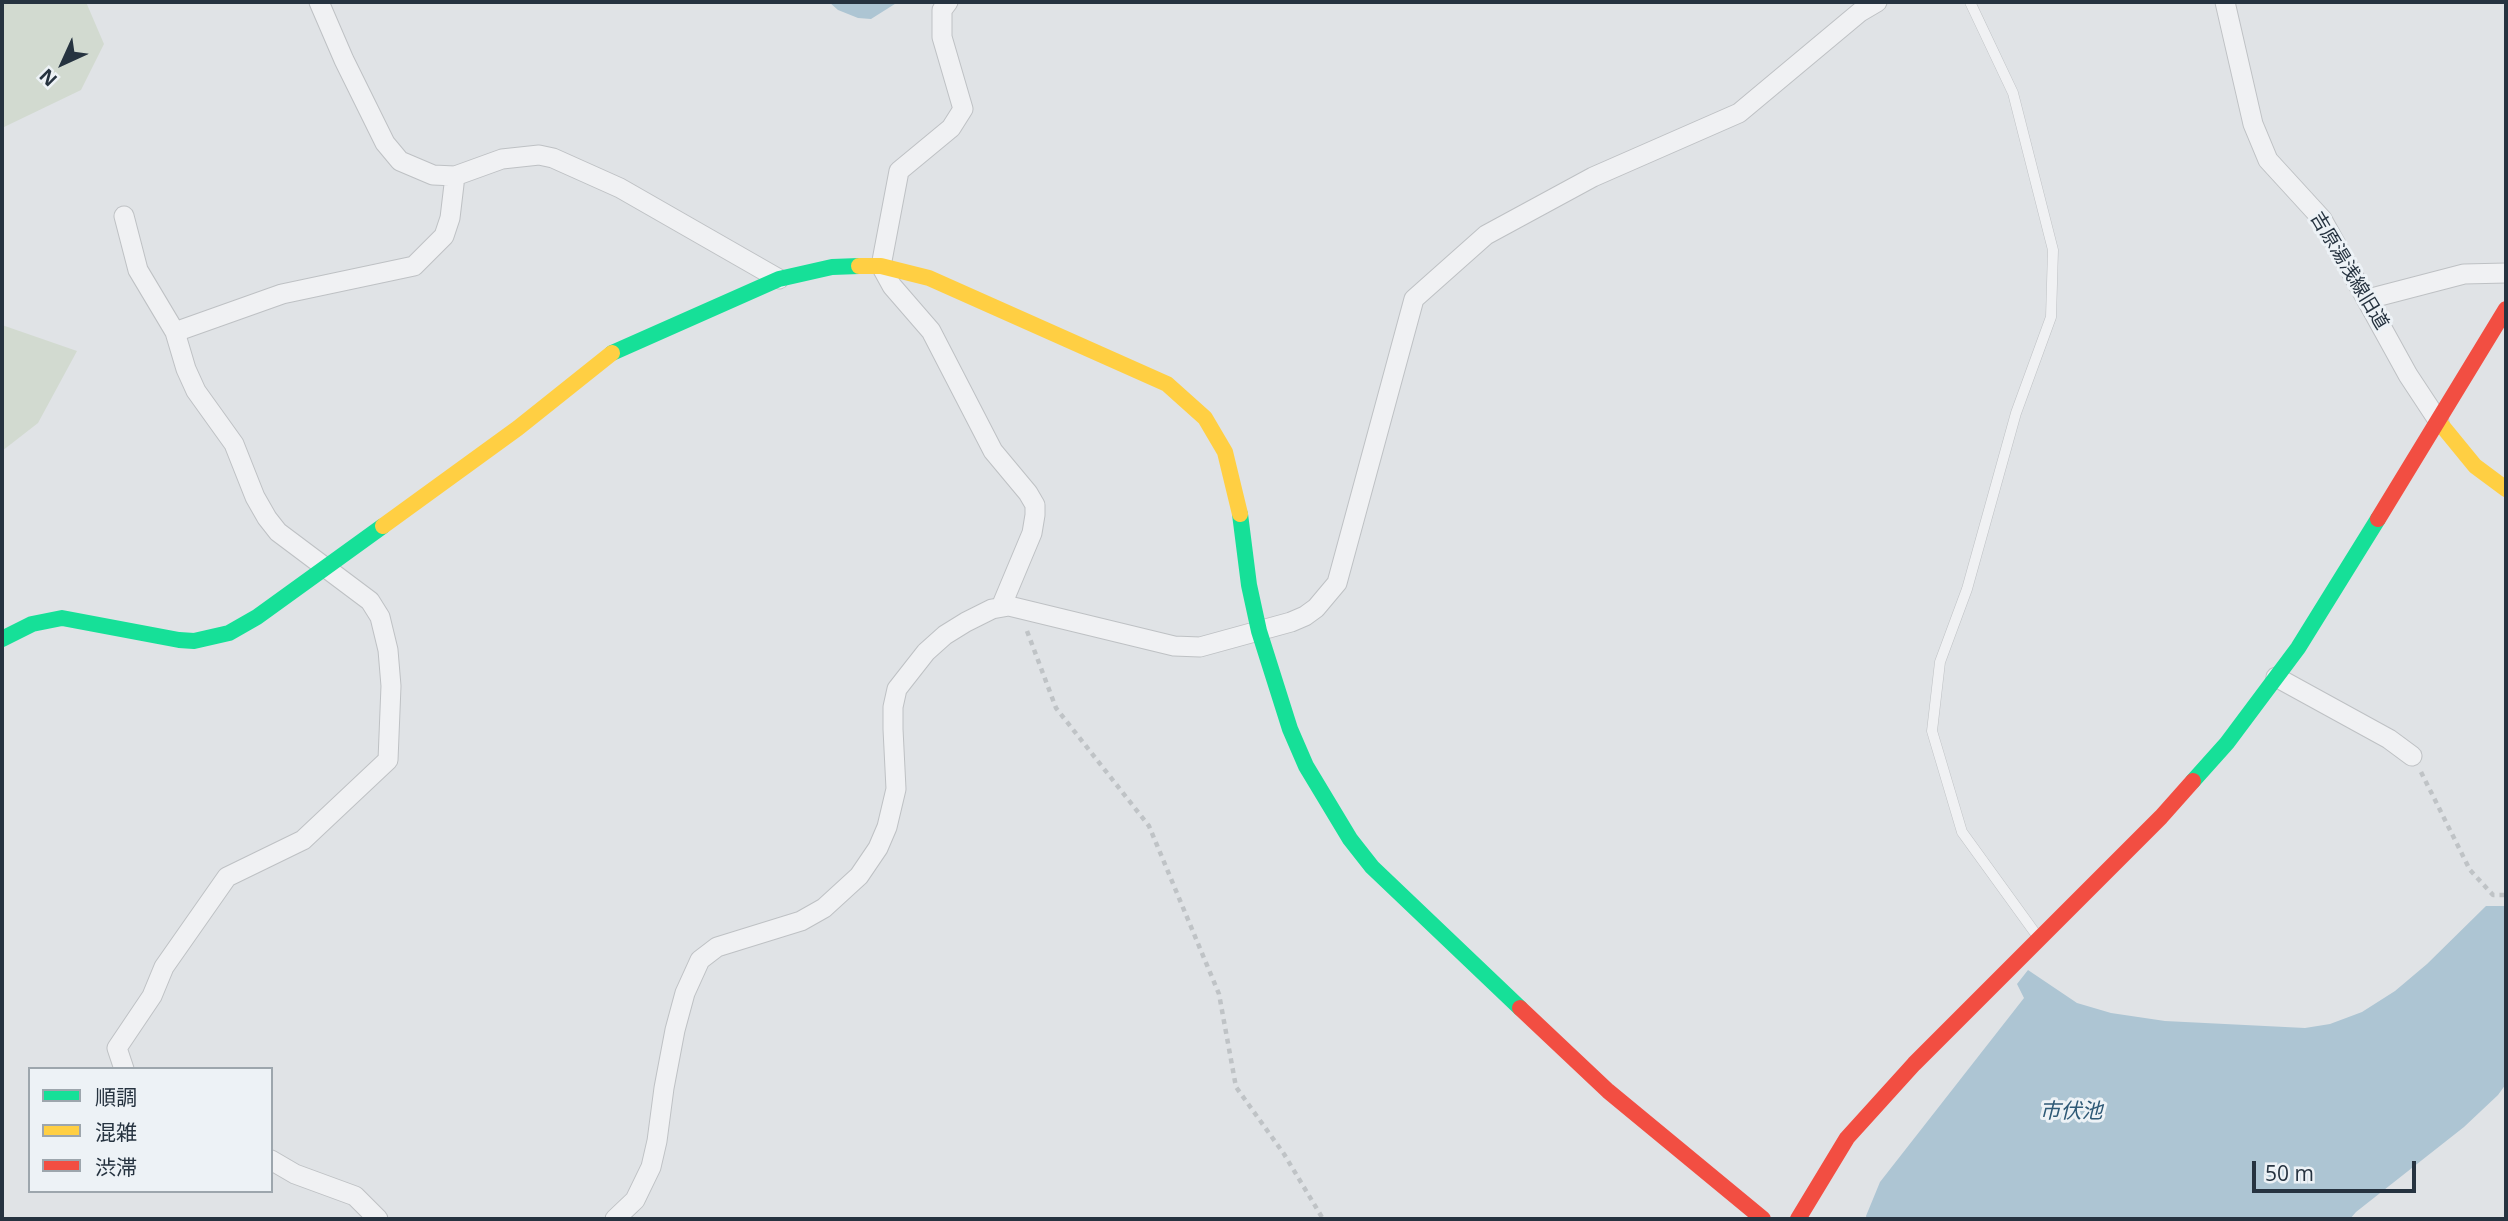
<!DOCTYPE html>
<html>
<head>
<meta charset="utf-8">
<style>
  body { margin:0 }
  #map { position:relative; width:2508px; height:1221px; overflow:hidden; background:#e0e3e6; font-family:"Open Sans","Noto Sans JP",sans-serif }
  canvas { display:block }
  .frame { position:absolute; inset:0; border:4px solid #263340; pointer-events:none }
  .legend { position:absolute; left:28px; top:1067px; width:245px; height:126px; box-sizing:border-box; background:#edf2f6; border:2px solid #9da6ad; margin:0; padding:9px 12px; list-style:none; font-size:21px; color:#263340 }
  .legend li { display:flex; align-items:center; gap:14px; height:35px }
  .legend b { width:35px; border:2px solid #9da6ad }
  .north { position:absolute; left:28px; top:28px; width:70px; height:70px; -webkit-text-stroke:5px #edf2f6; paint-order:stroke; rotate:225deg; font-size:19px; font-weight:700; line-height:28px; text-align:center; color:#263340 }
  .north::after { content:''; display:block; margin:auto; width:24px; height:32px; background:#263340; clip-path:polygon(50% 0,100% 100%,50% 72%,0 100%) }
  .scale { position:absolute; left:2252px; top:1161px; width:164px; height:32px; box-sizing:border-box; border:4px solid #263340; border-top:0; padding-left:9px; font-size:21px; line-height:24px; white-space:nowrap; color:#263340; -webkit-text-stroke:5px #edf2f6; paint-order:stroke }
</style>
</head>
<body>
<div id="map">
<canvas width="2508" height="1221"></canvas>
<div class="frame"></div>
<ul class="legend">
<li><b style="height:9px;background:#16e098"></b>順調</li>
<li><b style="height:9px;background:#ffcf43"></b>混雑</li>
<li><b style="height:9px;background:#f24e42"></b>渋滞</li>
</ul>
<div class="north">N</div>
<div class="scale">50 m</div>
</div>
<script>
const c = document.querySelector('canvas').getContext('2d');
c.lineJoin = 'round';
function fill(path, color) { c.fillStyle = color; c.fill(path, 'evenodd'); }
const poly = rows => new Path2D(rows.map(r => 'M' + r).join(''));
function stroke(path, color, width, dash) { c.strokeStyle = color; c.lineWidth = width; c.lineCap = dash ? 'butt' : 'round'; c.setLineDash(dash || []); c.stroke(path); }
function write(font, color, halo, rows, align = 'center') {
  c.font = font + ' "Open Sans","Noto Sans JP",sans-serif'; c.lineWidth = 6; c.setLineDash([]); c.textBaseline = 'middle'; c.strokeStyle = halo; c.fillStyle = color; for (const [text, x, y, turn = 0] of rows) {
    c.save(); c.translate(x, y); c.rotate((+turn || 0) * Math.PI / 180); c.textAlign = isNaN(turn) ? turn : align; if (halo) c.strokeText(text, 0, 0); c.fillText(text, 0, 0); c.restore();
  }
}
fill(poly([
  [2,2,86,2,104,44,81,90,2,128],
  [2,325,77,351,38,423,2,451]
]), '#d2dad0');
fill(poly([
  [829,2,898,2,871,19,858,18,838,10],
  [2486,906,2506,906,2506,1084,2498,1095,2464,1127,2356,1212,2350,1219,1867,1219,1866,1216,1880,1182,2024,998,2017,984,2028,970,2077,1003,2111,1013,2165,1021,2305,1028,2330,1024,2362,1012,2395,991,2427,964]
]), '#adc5d3');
const lane = poly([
  [1970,2,2013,93,2053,250,2051,317,2016,413,1967,589,1940,662,1932,731,1962,832,2038,937]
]);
const street = poly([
  [319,2,344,60,385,143,400,161,433,175,455,176,502,159,539,155,553,158,620,188,779,279],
  [948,2,942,10,942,37,963,109,951,128,899,171,881,266,892,286,931,331,993,451,1028,493,1035,505,1035,515,1032,533,1001,607],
  [2225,2,2253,124,2268,160,2322,219,2408,375,2439,422],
  [124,216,138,270,175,332,186,369,196,391,234,444,255,497,267,518,278,532,370,601,380,617,388,650,391,686,388,760,303,840,227,877,164,967,152,996,117,1048,124,1069],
  [2368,299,2464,274,2506,273],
  [175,332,282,294,414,266,444,236,450,218,455,176],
  [2276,677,2389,739,2412,756],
  [271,1160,295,1174,355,1196,378,1219],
  [615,1219,635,1200,651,1167,657,1141,664,1088,675,1030,685,993,700,960,717,947,801,921,824,908,859,876,878,848,887,827,896,789,893,729,893,707,897,689,926,652,945,635,966,622,992,609,1009,606,1174,646,1200,647,1291,622,1305,616,1316,608,1337,583,1414,299,1486,235,1593,177,1739,113,1860,12,1877,2]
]);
stroke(lane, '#bec1c4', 11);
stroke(street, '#bec1c4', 21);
stroke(poly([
  [1027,631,1056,708,1149,826,1219,994,1236,1087,1284,1154,1323,1219],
  [2421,772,2470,870,2493,895,2506,895]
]), '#bfc3c6', 4.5, [5, 5]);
stroke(lane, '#f0f1f3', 10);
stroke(street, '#f0f1f3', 19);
stroke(poly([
  [612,353,779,279,832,267,859,266],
  [1240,514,1249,585,1259,631,1290,729,1306,766,1350,839,1372,867,1520,1008],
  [2,639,32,624,62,618,179,640,194,641,229,633,257,617,383,526],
  [2193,781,2227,743,2298,648,2378,519]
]), '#16e098', 16);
stroke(poly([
  [859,266,881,266,929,278,1167,384,1205,418,1225,452,1240,514],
  [2439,422,2475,466,2506,489],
  [383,526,518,428,612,353]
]), '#ffcf43', 16);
stroke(poly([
  [2378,519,2506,309],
  [1520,1008,1608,1091,1763,1219],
  [1798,1219,1847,1138,1914,1064,2161,817,2193,781]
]), '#f24e42', 16);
write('19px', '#263340', '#edf2f6', [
  ["吉原湯浅線旧道",2349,271,59]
]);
write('italic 21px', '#2e5976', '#edf2f6', [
  ["市伏池",2071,1112]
]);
</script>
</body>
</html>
